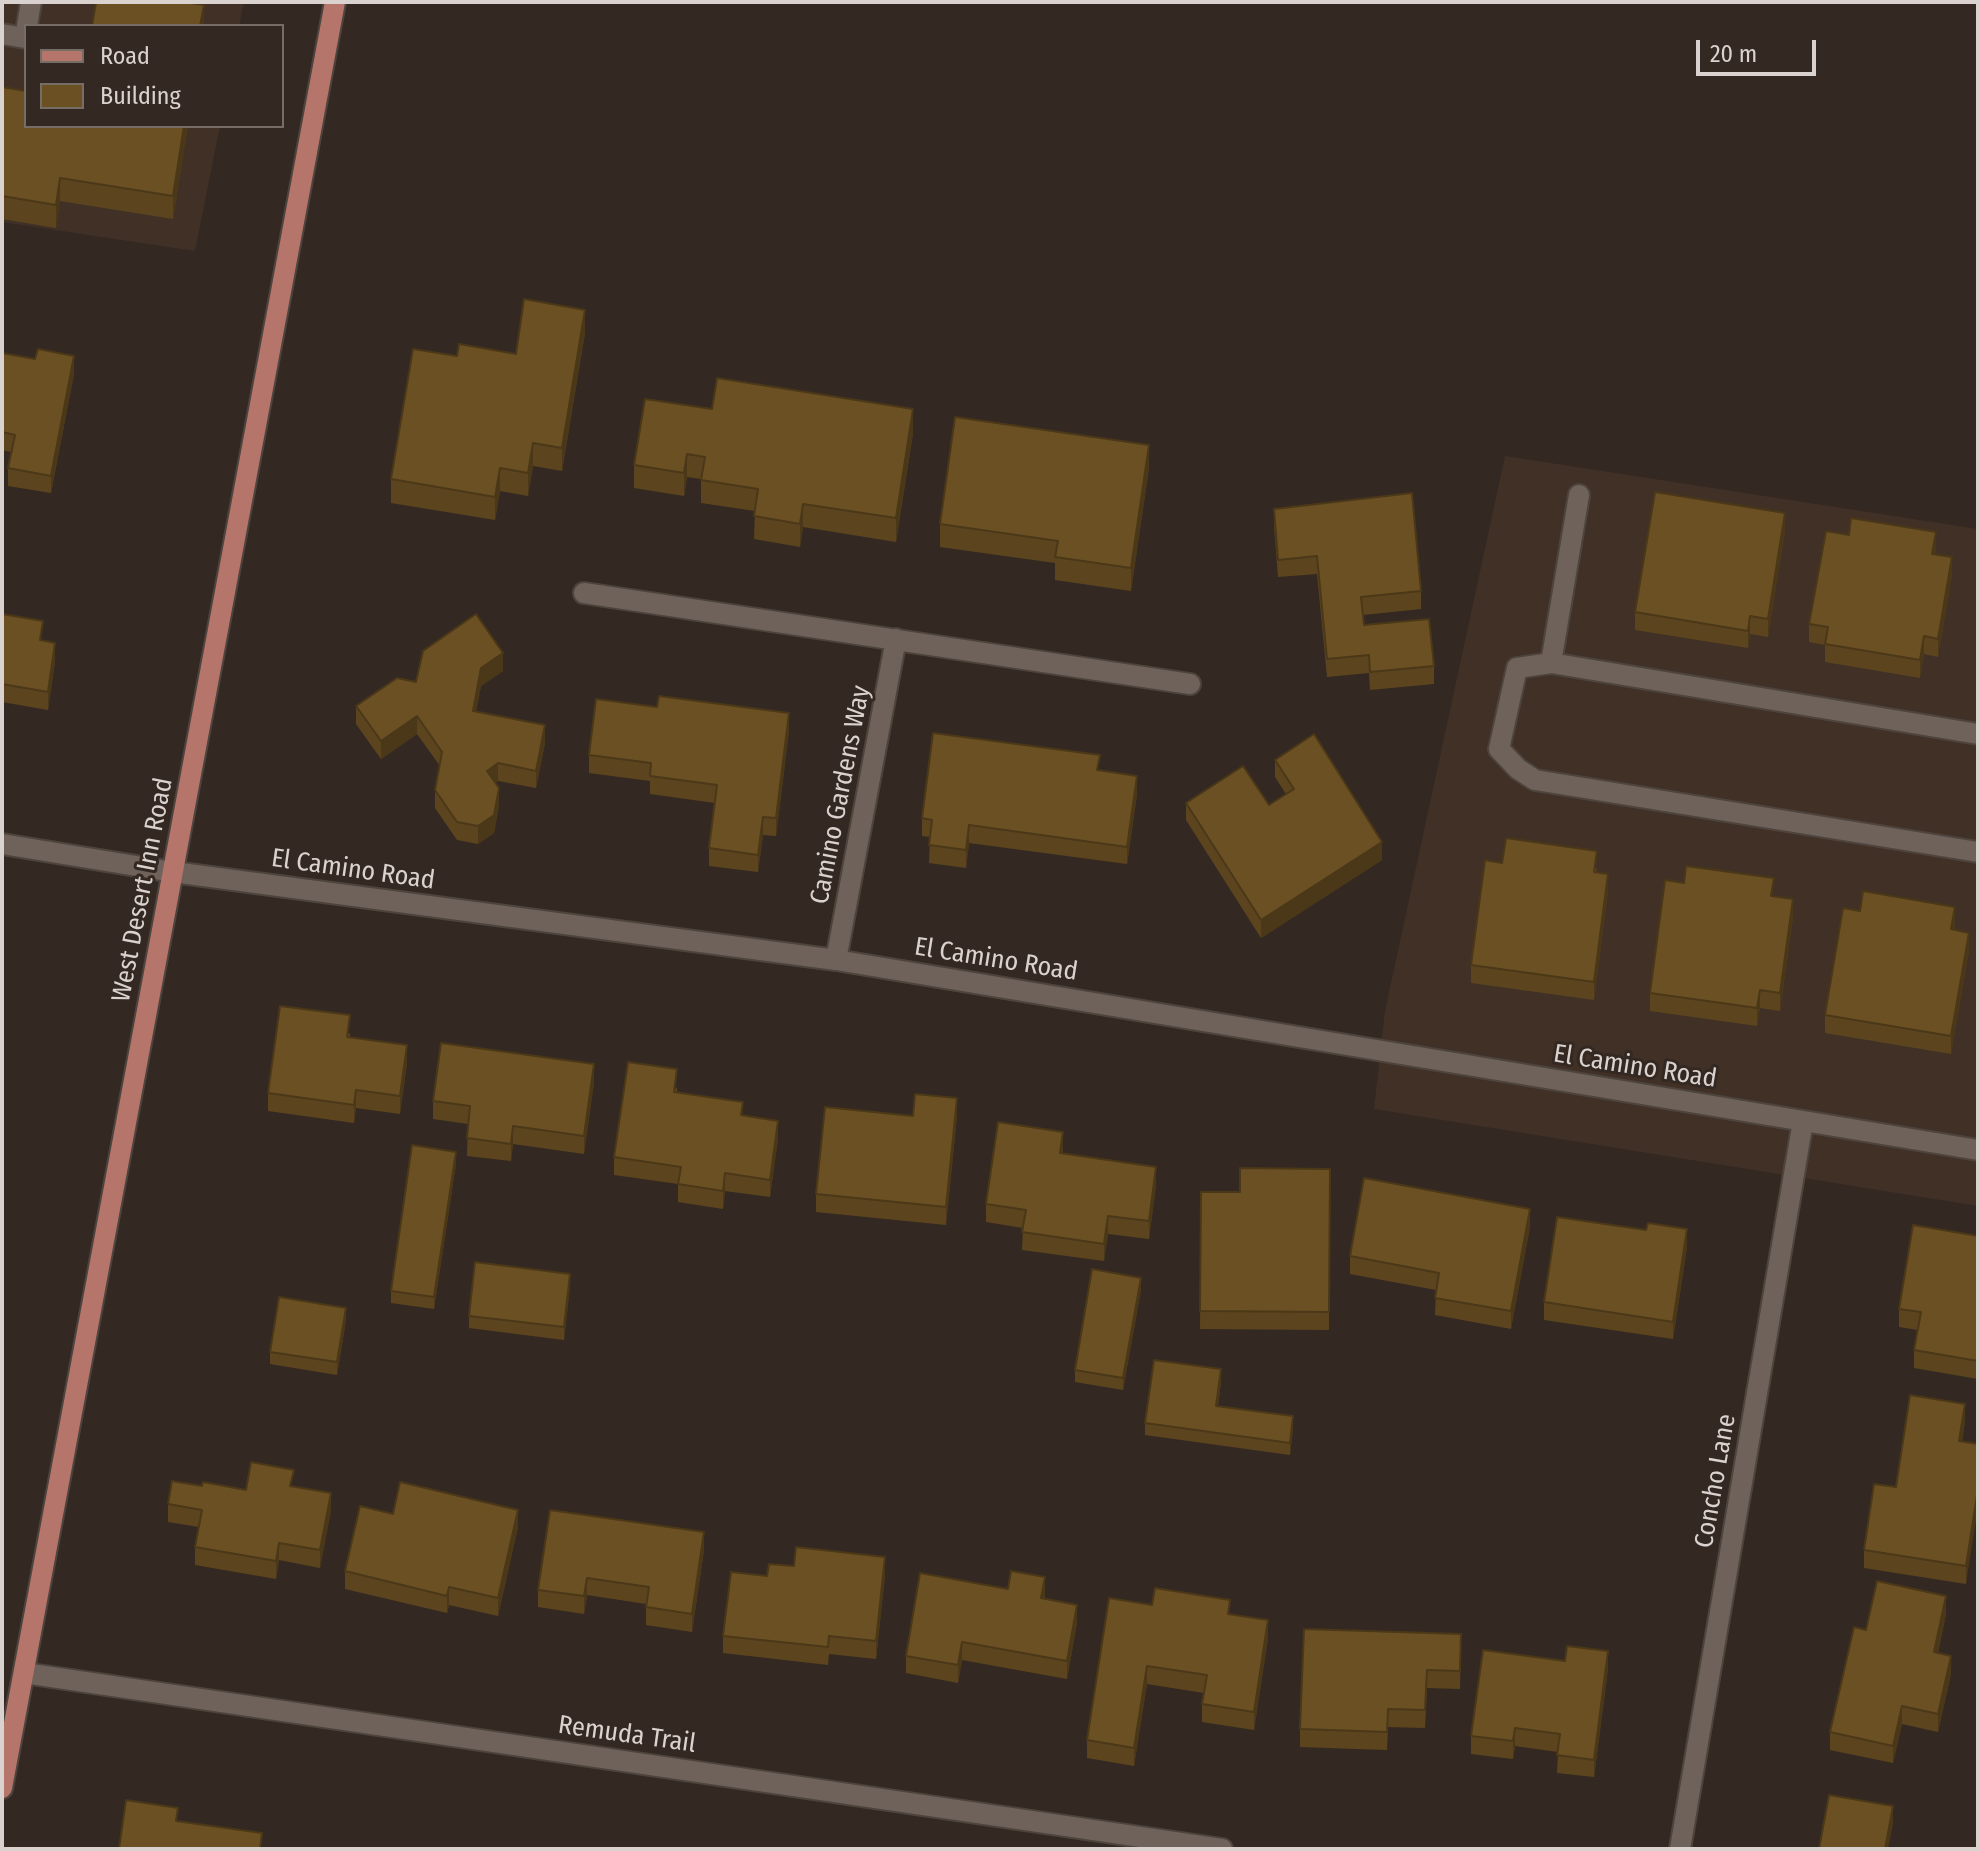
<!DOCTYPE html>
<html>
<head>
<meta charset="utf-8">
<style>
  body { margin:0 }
  #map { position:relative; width:1980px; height:1851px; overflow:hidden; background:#342922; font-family:"Fira Sans Condensed",sans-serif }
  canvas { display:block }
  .frame { position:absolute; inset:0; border:4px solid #dad2ce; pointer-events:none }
  .legend { position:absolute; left:24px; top:24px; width:260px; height:104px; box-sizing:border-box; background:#342922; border:2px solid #766d67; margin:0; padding:10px 14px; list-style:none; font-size:24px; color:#dad2ce }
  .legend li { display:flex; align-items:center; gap:16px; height:40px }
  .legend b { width:40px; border:2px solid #766d67 }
  .scale { position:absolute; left:1696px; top:40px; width:120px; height:36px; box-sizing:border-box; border:4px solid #dad2ce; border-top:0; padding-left:10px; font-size:24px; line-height:28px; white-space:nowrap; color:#dad2ce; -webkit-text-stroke:6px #342922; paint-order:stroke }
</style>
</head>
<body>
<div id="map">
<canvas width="1980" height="1851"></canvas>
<div class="frame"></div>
<ul class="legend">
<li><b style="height:10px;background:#b6756b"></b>Road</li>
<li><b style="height:22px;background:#6b5023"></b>Building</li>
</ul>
<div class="scale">20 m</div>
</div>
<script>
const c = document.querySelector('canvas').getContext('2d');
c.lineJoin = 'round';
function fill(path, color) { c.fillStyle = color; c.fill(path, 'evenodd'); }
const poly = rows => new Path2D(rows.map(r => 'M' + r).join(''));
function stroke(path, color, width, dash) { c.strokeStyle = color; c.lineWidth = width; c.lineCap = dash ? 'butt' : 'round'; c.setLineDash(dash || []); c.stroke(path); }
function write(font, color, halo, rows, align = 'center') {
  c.font = font + ' "Fira Sans Condensed",sans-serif'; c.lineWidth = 6; c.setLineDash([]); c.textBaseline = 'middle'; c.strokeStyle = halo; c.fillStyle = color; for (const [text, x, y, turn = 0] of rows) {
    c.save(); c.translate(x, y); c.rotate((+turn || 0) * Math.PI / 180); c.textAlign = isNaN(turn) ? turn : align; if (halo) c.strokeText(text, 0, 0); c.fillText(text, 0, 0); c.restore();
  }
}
fill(poly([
  [2,2,244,2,239,26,26,26,26,126,220,126,195,251,2,222],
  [1505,456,1978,529,1978,1206,1374,1109,1385,1011]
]), '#413026');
const lane = poly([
  [27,26,31,2],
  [2,34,25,38,26,34],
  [1579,495,1551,663,1978,734],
  [1551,663,1517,668,1499,749,1518,769,1535,780,1978,852]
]);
const street = poly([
  [584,593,1190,684],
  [2,844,173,872,836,960,1978,1150],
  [836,960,896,639],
  [24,1673,1222,1849],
  [1680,1849,1803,1121]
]);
const primary = poly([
  [2,1788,335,2]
]);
stroke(lane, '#4d443e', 24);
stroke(street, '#4d443e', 24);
stroke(primary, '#4d443e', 24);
stroke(lane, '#6f625a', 20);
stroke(street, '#6f625a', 20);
stroke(primary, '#b6756b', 20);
fill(poly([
  [2,87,26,126,188,126,173,219,60,201,56,228,2,219],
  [585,333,562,471,533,466,528,496,500,491,495,520,391,503,391,479,457,356,516,354],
  [2,353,74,374,51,493,8,486,8,468,11,452,2,450],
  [712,409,913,433,896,542,803,527,800,547,754,539,755,511,701,503,701,479,687,477,684,496,634,488,634,465],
  [1149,468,1131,591,1055,580,1055,563,940,547,940,524],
  [1274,509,1421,591,1421,609,1363,615,1364,625,1434,666,1434,684,1370,690,1369,673,1327,677,1317,574,1278,577,1274,527],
  [1785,531,1768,637,1750,634,1748,648,1635,630,1635,612],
  [1936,550,1935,554,1952,575,1938,657,1924,654,1920,678,1825,662,1825,645,1809,642,1809,624],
  [2,614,43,641,55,661,48,710,2,702],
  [503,671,481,686,476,711,545,743,536,788,498,781,495,783,499,806,494,833,478,844,457,840,435,808,435,790,440,766,417,734,381,759,356,724,356,706,416,682],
  [789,731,776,836,763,835,758,872,709,866,709,848,715,803,650,794,650,781,589,773,589,755],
  [1275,760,1382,860,1261,938,1186,820,1186,803,1269,805,1286,794,1275,777],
  [1100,771,1137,794,1127,864,969,843,966,868,929,863,930,837,922,836,922,818],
  [1502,863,1597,868,1596,872,1608,892,1594,1000,1471,983,1471,965],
  [1684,883,1774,897,1793,917,1780,1011,1760,1008,1757,1026,1650,1011,1650,993],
  [1860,911,1955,925,1954,930,1969,951,1951,1054,1825,1033,1825,1015],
  [350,1033,350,1037,407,1063,400,1114,356,1108,354,1123,268,1111,268,1093],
  [594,1082,584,1154,513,1144,511,1161,467,1156,468,1124,433,1119,433,1101],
  [677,1087,677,1093,743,1115,778,1138,770,1197,725,1191,723,1209,678,1202,678,1184,614,1175,614,1157],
  [913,1116,957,1116,946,1225,816,1212,816,1194],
  [1063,1149,1063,1153,1156,1185,1149,1239,1108,1234,1104,1261,1022,1250,1023,1228,986,1222,986,1204],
  [456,1164,434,1309,391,1303,391,1291],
  [1330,1169,1329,1330,1200,1329,1201,1192,1240,1192],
  [1530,1227,1511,1329,1435,1315,1436,1290,1350,1274,1350,1256],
  [1978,1236,1978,1379,1914,1368,1914,1350,1918,1330,1899,1327,1899,1309],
  [1687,1247,1673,1339,1544,1320,1544,1302],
  [570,1286,564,1340,469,1328,469,1316],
  [1141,1290,1123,1390,1075,1382,1075,1370],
  [346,1320,337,1375,270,1364,270,1352],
  [1221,1382,1218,1406,1293,1428,1290,1455,1145,1435,1145,1423],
  [1965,1421,1962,1442,1978,1444,1966,1584,1864,1568,1864,1550,1896,1487],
  [202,1486,246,1490,294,1486,331,1510,320,1568,279,1560,276,1579,195,1565,195,1547,199,1527,168,1522,168,1504],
  [393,1514,518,1527,498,1616,449,1605,447,1613,345,1589,345,1571],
  [704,1550,692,1632,646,1625,646,1604,587,1595,584,1614,538,1607,538,1590],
  [885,1575,876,1659,829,1654,828,1665,723,1653,723,1636,767,1576],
  [1045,1595,1045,1599,1077,1623,1067,1679,962,1660,958,1683,906,1673,906,1656],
  [1152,1605,1230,1614,1268,1638,1254,1730,1202,1722,1202,1704,1204,1693,1147,1684,1134,1766,1087,1758,1087,1740],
  [1946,1614,1938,1653,1951,1674,1938,1732,1902,1724,1893,1763,1830,1750,1830,1732,1866,1630],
  [1461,1634,1460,1689,1427,1688,1425,1728,1388,1727,1387,1750,1300,1747,1300,1729],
  [1608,1669,1594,1777,1557,1773,1558,1752,1515,1746,1513,1759,1471,1754,1471,1736]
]), '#5c451e');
fill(poly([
  [204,5,204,26,200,26],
  [184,126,188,126,173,219,173,196],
  [60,178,60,201,56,228,56,205],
  [585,310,585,333,562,471,562,448],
  [74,356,74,374,51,493,51,476],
  [913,409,913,433,896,542,896,518],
  [533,443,533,466,528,496,528,473],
  [1149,445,1149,468,1131,591,1131,568],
  [687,454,687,477,684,496,684,473],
  [500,468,500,491,495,520,495,497],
  [803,504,803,527,800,547,800,524],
  [1785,513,1785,531,1768,637,1768,619],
  [1936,532,1936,550,1932,571,1932,554],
  [1952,557,1952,575,1938,657,1938,639],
  [1750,616,1750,634,1748,648,1748,631],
  [1924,636,1924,654,1920,678,1920,660],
  [55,643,55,661,48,710,48,692],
  [503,653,503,671,481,686,473,728,473,711,481,668],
  [789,713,789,731,776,836,776,818],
  [417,716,417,734,381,759,381,741],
  [545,725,545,743,536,788,536,771],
  [498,763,498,781,487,789,487,771],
  [1137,776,1137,794,1127,864,1127,847],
  [499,788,499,806,494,833,478,844,478,826],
  [763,817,763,835,758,872,758,855],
  [969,825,969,843,966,868,966,850],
  [1382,842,1382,860,1261,938,1261,920],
  [1608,874,1608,892,1594,1000,1594,982],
  [1793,899,1793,917,1780,1011,1780,993],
  [1955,907,1955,925,1951,947,1951,929],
  [1969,933,1969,951,1951,1054,1951,1036],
  [1760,990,1760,1008,1757,1026,1757,1008],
  [407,1045,407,1063,400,1114,400,1096],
  [594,1064,594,1082,584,1154,584,1136],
  [356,1090,356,1108,354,1123,354,1105],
  [957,1098,957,1116,946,1225,946,1207],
  [778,1121,778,1138,770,1197,770,1180],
  [513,1126,513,1144,511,1161,511,1144],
  [1063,1132,1063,1149,1060,1171,1060,1153],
  [456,1152,456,1164,434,1309,434,1297],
  [1156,1167,1156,1185,1149,1239,1149,1221],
  [725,1173,725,1191,723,1209,723,1191],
  [1530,1209,1530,1227,1511,1329,1511,1311],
  [1108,1216,1108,1234,1104,1261,1104,1244],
  [1687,1229,1687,1247,1673,1339,1673,1322],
  [570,1274,570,1286,564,1340,564,1327],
  [1141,1278,1141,1290,1123,1390,1123,1378],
  [346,1308,346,1320,337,1375,337,1362],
  [1221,1369,1221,1382,1216,1418,1216,1406],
  [1965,1404,1965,1421,1959,1459,1959,1441],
  [1293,1416,1293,1428,1290,1455,1290,1443],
  [1978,1489,1978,1507,1966,1584,1966,1566],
  [331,1493,331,1510,320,1568,320,1550],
  [518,1510,518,1527,498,1616,498,1598],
  [704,1532,704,1550,692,1632,692,1614],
  [279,1543,279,1560,276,1579,276,1561],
  [885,1557,885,1575,876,1659,876,1641],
  [1045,1577,1045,1595,1041,1616,1041,1598],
  [587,1578,587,1595,584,1614,584,1596],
  [449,1587,449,1605,447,1613,447,1596],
  [1946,1596,1946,1614,1934,1670,1934,1652],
  [1077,1605,1077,1623,1067,1679,1067,1661],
  [1268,1620,1268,1638,1254,1730,1254,1712],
  [962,1642,962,1660,958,1683,958,1665],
  [1608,1651,1608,1669,1594,1777,1594,1760],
  [1951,1656,1951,1674,1938,1732,1938,1714],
  [1147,1666,1147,1684,1134,1766,1134,1748],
  [1902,1706,1902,1724,1893,1763,1893,1746],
  [1515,1728,1515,1746,1513,1759,1513,1741],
  [1893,1806,1893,1824,1888,1849,1885,1849]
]), '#4b3818');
const building = poly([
  [96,2,184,2,204,5,200,26,92,26,96,2],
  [2,87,26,91,26,126,184,126,173,196,60,178,56,205,2,196,2,87],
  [524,299,585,310,562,448,533,443,528,473,500,468,495,497,391,479,413,349,457,356,459,344,516,354,524,299],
  [38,349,74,356,51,476,8,468,15,435,2,432,2,353,35,359,38,349],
  [717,378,913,409,896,518,803,504,800,524,754,516,758,489,701,480,705,457,687,454,684,473,634,465,645,399,712,409,717,378],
  [955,417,1149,445,1131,568,1055,557,1058,541,940,524,955,417],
  [1655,492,1785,513,1768,619,1750,616,1748,631,1635,612,1655,492],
  [1412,493,1421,591,1361,597,1364,625,1429,619,1434,666,1370,672,1369,655,1327,659,1317,556,1278,560,1274,509,1412,493],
  [1851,518,1936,532,1932,554,1952,557,1938,639,1924,636,1920,660,1825,644,1828,627,1809,624,1826,531,1849,535,1851,518],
  [2,614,43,621,40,640,55,643,48,692,2,684,2,614],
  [476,614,503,653,481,668,473,711,545,725,536,771,498,763,487,771,499,788,494,815,478,826,457,822,435,790,442,752,417,716,381,741,356,706,397,678,416,682,423,651,476,614],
  [659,696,789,713,776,818,763,817,758,855,709,848,717,785,650,776,651,763,589,755,596,699,657,707,659,696],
  [933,733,1100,755,1097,770,1137,776,1127,847,969,825,966,850,929,845,932,820,922,818,933,733],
  [1314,734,1382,842,1261,920,1186,803,1243,766,1269,805,1294,789,1275,760,1314,734],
  [1506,838,1597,851,1594,872,1608,874,1594,982,1471,965,1485,860,1502,863,1506,838],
  [1686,866,1774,878,1771,896,1793,899,1780,993,1760,990,1757,1008,1650,993,1665,880,1684,883,1686,866],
  [1863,891,1955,907,1951,929,1969,933,1951,1036,1825,1015,1843,908,1860,911,1863,891],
  [280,1006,350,1015,347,1037,407,1045,400,1096,356,1090,354,1105,268,1093,280,1006],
  [441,1043,594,1064,584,1136,513,1126,511,1144,467,1138,470,1106,433,1101,441,1043],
  [628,1062,677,1069,674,1092,743,1102,741,1115,778,1121,770,1180,725,1173,723,1191,678,1184,681,1167,614,1157,628,1062],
  [915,1094,957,1098,946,1207,816,1194,825,1107,913,1116,915,1094],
  [998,1122,1063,1132,1060,1153,1156,1167,1149,1221,1108,1216,1104,1244,1022,1232,1026,1210,986,1204,998,1122],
  [412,1145,456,1152,434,1297,391,1291,412,1145],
  [1240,1168,1330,1169,1329,1312,1200,1311,1201,1192,1240,1192,1240,1168],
  [1364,1178,1530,1209,1511,1311,1435,1298,1439,1273,1350,1256,1364,1178],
  [1557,1217,1646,1230,1648,1223,1687,1229,1673,1322,1544,1302,1557,1217],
  [1913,1225,1978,1236,1978,1361,1914,1350,1921,1312,1899,1309,1913,1225],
  [475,1262,570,1274,564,1327,469,1316,475,1262],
  [1092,1269,1141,1278,1123,1378,1075,1370,1092,1269],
  [279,1297,346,1308,337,1362,270,1352,279,1297],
  [1154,1360,1221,1369,1216,1406,1293,1416,1290,1443,1145,1423,1154,1360],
  [1910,1395,1965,1404,1959,1441,1978,1444,1978,1489,1966,1566,1864,1550,1874,1484,1896,1487,1910,1395],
  [251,1462,294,1470,290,1486,331,1493,320,1550,279,1543,276,1561,195,1547,202,1510,168,1504,172,1481,202,1486,203,1482,246,1490,251,1462],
  [400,1482,518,1510,498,1598,449,1587,447,1596,345,1571,360,1506,393,1514,400,1482],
  [550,1510,704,1532,692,1614,646,1607,649,1587,587,1578,584,1596,538,1590,550,1510],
  [796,1547,885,1557,876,1641,829,1636,828,1647,723,1636,731,1572,767,1576,769,1564,794,1566,796,1547],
  [1011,1571,1045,1577,1041,1598,1077,1605,1067,1661,962,1642,958,1665,906,1656,920,1573,1008,1589,1011,1571],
  [1877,1581,1946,1596,1934,1652,1951,1656,1938,1714,1902,1706,1893,1746,1830,1732,1854,1627,1866,1630,1877,1581],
  [1155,1588,1230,1600,1228,1614,1268,1620,1254,1712,1202,1704,1207,1675,1147,1666,1134,1748,1087,1740,1109,1598,1152,1605,1155,1588],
  [1304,1629,1461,1634,1460,1671,1427,1670,1425,1710,1388,1709,1387,1732,1300,1729,1304,1629],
  [1567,1646,1608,1651,1594,1760,1557,1755,1560,1734,1515,1728,1513,1741,1471,1736,1483,1650,1565,1661,1567,1646],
  [1829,1795,1893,1806,1885,1849,1819,1849,1829,1795],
  [126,1800,178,1808,176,1821,262,1833,260,1849,119,1849,126,1800]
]);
fill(building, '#6b5023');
stroke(building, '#4b3818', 2);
write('26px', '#dad2ce', '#342922', [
  ["Camino Gardens Way",841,795,-79],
  ["El Camino Road",353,870,8],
  ["West Desert Inn Road",143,890,-79],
  ["El Camino Road",996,960,9],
  ["El Camino Road",1635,1067,9],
  ["Concho Lane",1716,1481,-80],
  ["Remuda Trail",627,1735,8]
]);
</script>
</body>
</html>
